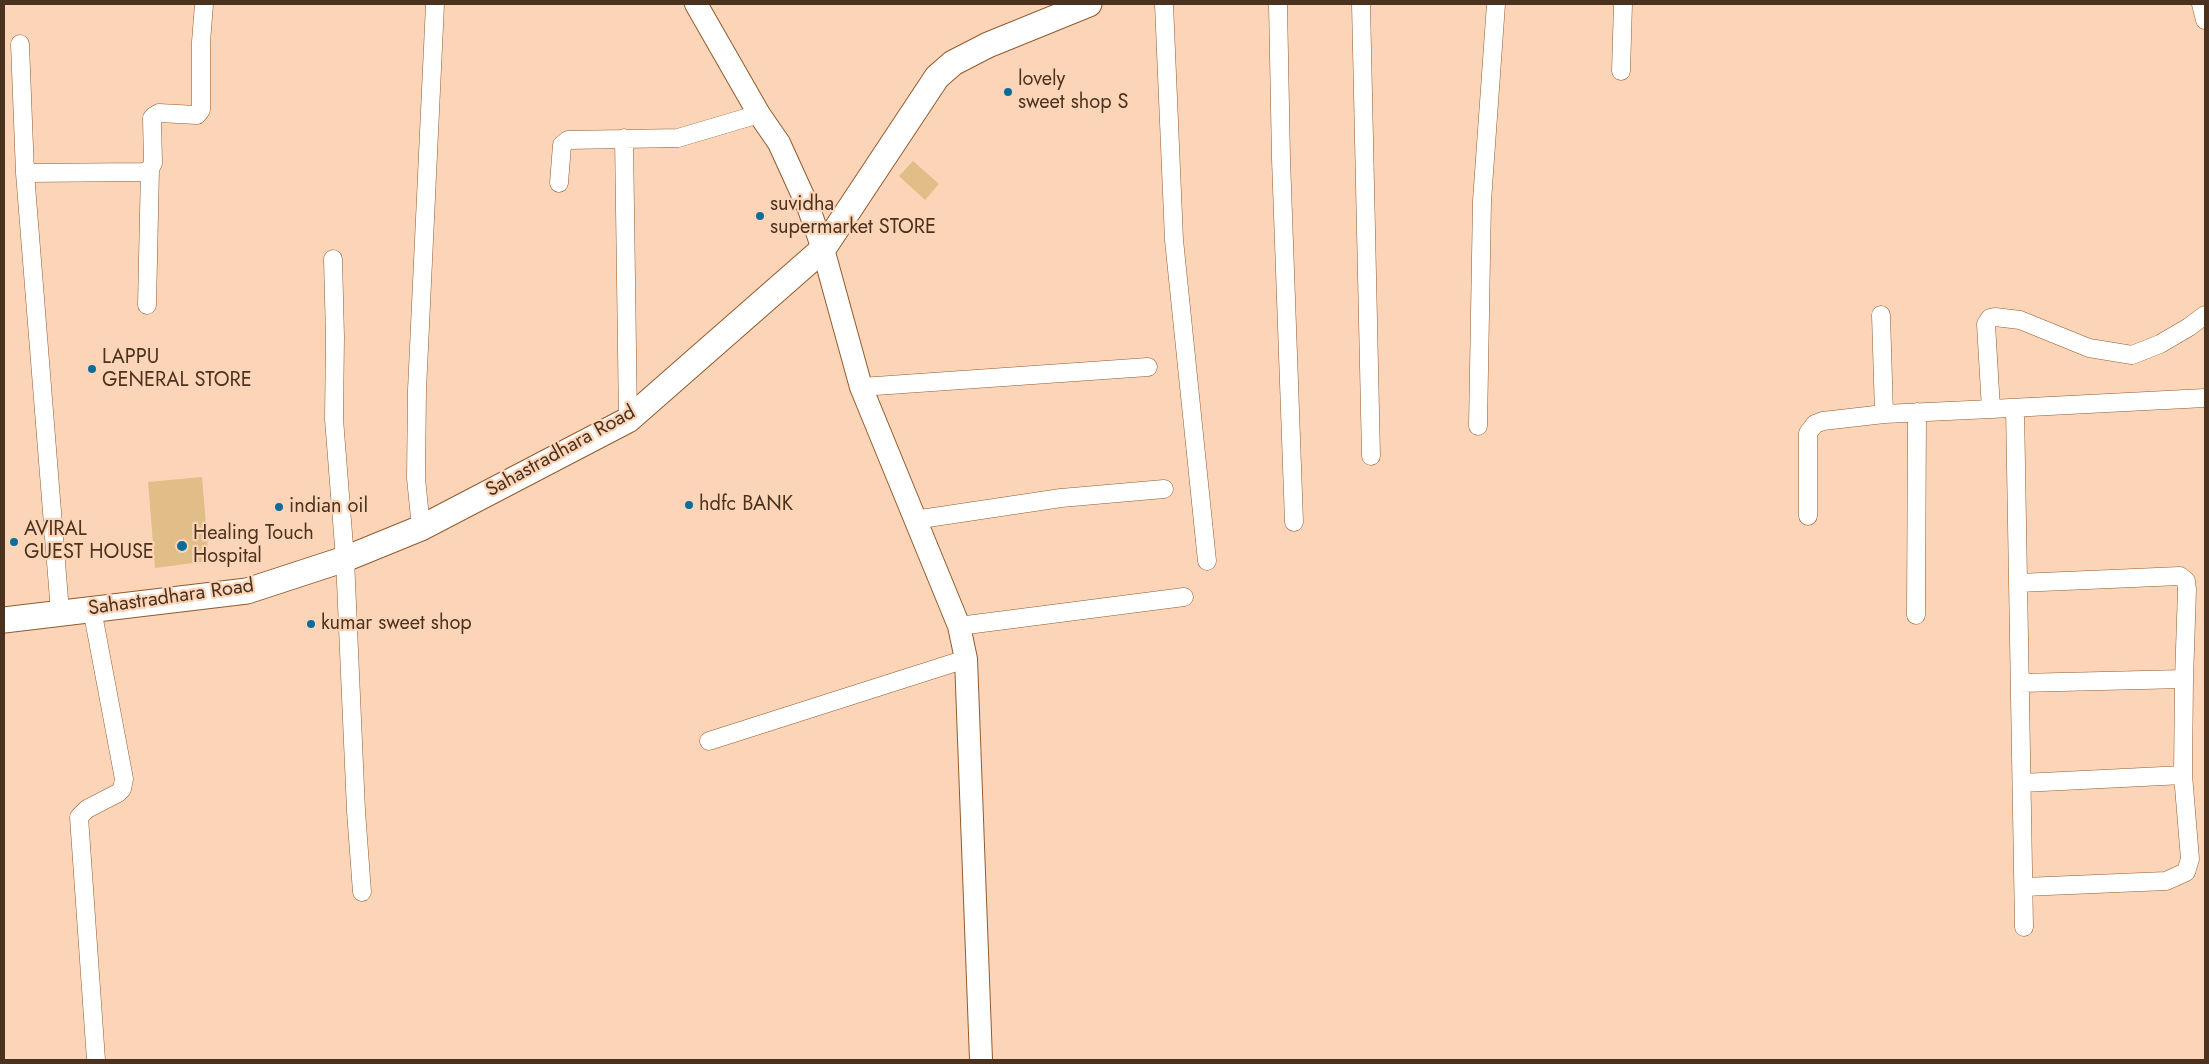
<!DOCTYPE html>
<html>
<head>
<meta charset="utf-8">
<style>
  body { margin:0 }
  #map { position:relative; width:2209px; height:1064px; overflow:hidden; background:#fcd5b9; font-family:Jost,sans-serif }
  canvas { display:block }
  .frame { position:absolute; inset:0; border:5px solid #4b321e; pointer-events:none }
</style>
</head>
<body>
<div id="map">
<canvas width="2209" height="1064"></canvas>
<div class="frame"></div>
</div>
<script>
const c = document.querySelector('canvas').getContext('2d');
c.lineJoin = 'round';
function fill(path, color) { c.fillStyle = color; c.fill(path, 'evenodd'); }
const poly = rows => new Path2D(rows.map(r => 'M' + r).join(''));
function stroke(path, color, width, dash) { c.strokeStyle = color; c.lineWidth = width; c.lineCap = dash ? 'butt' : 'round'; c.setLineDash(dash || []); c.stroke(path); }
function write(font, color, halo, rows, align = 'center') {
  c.font = font + ' Jost,sans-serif'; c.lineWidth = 4.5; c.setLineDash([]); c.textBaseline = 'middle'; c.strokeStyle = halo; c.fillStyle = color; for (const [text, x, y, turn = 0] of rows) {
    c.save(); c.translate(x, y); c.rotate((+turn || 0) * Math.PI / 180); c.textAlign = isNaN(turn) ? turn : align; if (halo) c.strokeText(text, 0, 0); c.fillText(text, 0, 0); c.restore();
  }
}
fill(poly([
  [913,161,939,184,925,200,899,176],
  [202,477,209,561,155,568,148,482]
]), '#e1bd87');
const minor = poly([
  [1164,4,1174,240,1207,561],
  [1278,4,1281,159,1294,522],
  [1361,4,1371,456],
  [2201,4,2205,20],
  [20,44,25,173,60,612],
  [1621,71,1623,4],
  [624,138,628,420],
  [25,173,144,172,150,169,153,163,152,118,154,116,159,113,197,115,201,110,201,42,204,4],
  [559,183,562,145,568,140,678,138,759,114],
  [333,259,335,337,334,419,345,559,356,811,362,892],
  [147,305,150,169],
  [1881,315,1884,414],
  [2205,315,2189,327,2160,344,2132,355,2089,348,2020,320,1995,317,1990,318,1986,324,1991,409,2205,398],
  [861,387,1148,367],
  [2015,408,2024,927],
  [1478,426,1482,201,1496,4],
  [1808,516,1808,433,1815,424,1823,421,1884,414,1991,409],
  [914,520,1061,498,1164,489],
  [421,528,416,478,417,390,435,4],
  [2018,583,2180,576,2186,581,2187,590,2184,679],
  [92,609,124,779,122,789,118,793,87,809,79,817,96,1060],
  [1916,615,1917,412],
  [959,626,1184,597],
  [2020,683,2184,679,2183,775,2190,859,2186,872,2166,881,2024,887],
  [709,741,966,659],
  [2022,783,2183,775]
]);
const tertiary = poly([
  [696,4,759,114,779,143,809,209,823,249,861,387,959,626,966,659,981,1060]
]);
const secondary = poly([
  [4,620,247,591,345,559,421,528,628,420,823,249,937,77,953,63,988,45,1089,4]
]);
stroke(minor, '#935a2b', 19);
stroke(tertiary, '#935a2b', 24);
stroke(secondary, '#935a2b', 27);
stroke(minor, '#fff', 18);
stroke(tertiary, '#fff', 22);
stroke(secondary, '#fff', 25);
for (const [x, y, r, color] of [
  [1008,92,5,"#0c6d9b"],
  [760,216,5,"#0c6d9b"],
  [92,369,5,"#0c6d9b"],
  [689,505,5,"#0c6d9b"],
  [279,507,5,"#0c6d9b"],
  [14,542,5,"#0c6d9b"],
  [182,546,6,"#0c6d9b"],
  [311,624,5,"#0c6d9b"]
]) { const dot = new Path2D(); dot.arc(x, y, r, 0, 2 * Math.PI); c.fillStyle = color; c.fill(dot); stroke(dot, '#fcd5b9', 2); }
write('20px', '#4b321e', '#fcd5b9', [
  ["lovely",1018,80],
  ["sweet shop S",1018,103],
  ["suvidha",770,205],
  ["supermarket STORE",770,228],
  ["LAPPU",102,358],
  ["GENERAL STORE",102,381],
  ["hdfc BANK",699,505],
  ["indian oil",289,507],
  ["AVIRAL",24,530],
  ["GUEST HOUSE",24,553],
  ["Healing Touch",193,534],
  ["Hospital",193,557],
  ["kumar sweet shop",321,624]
], 'left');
write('20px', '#4b321e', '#fcd5b9', [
  ["Sahastradhara Road",561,452,-29],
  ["Sahastradhara Road",171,598,-8]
]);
</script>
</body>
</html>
